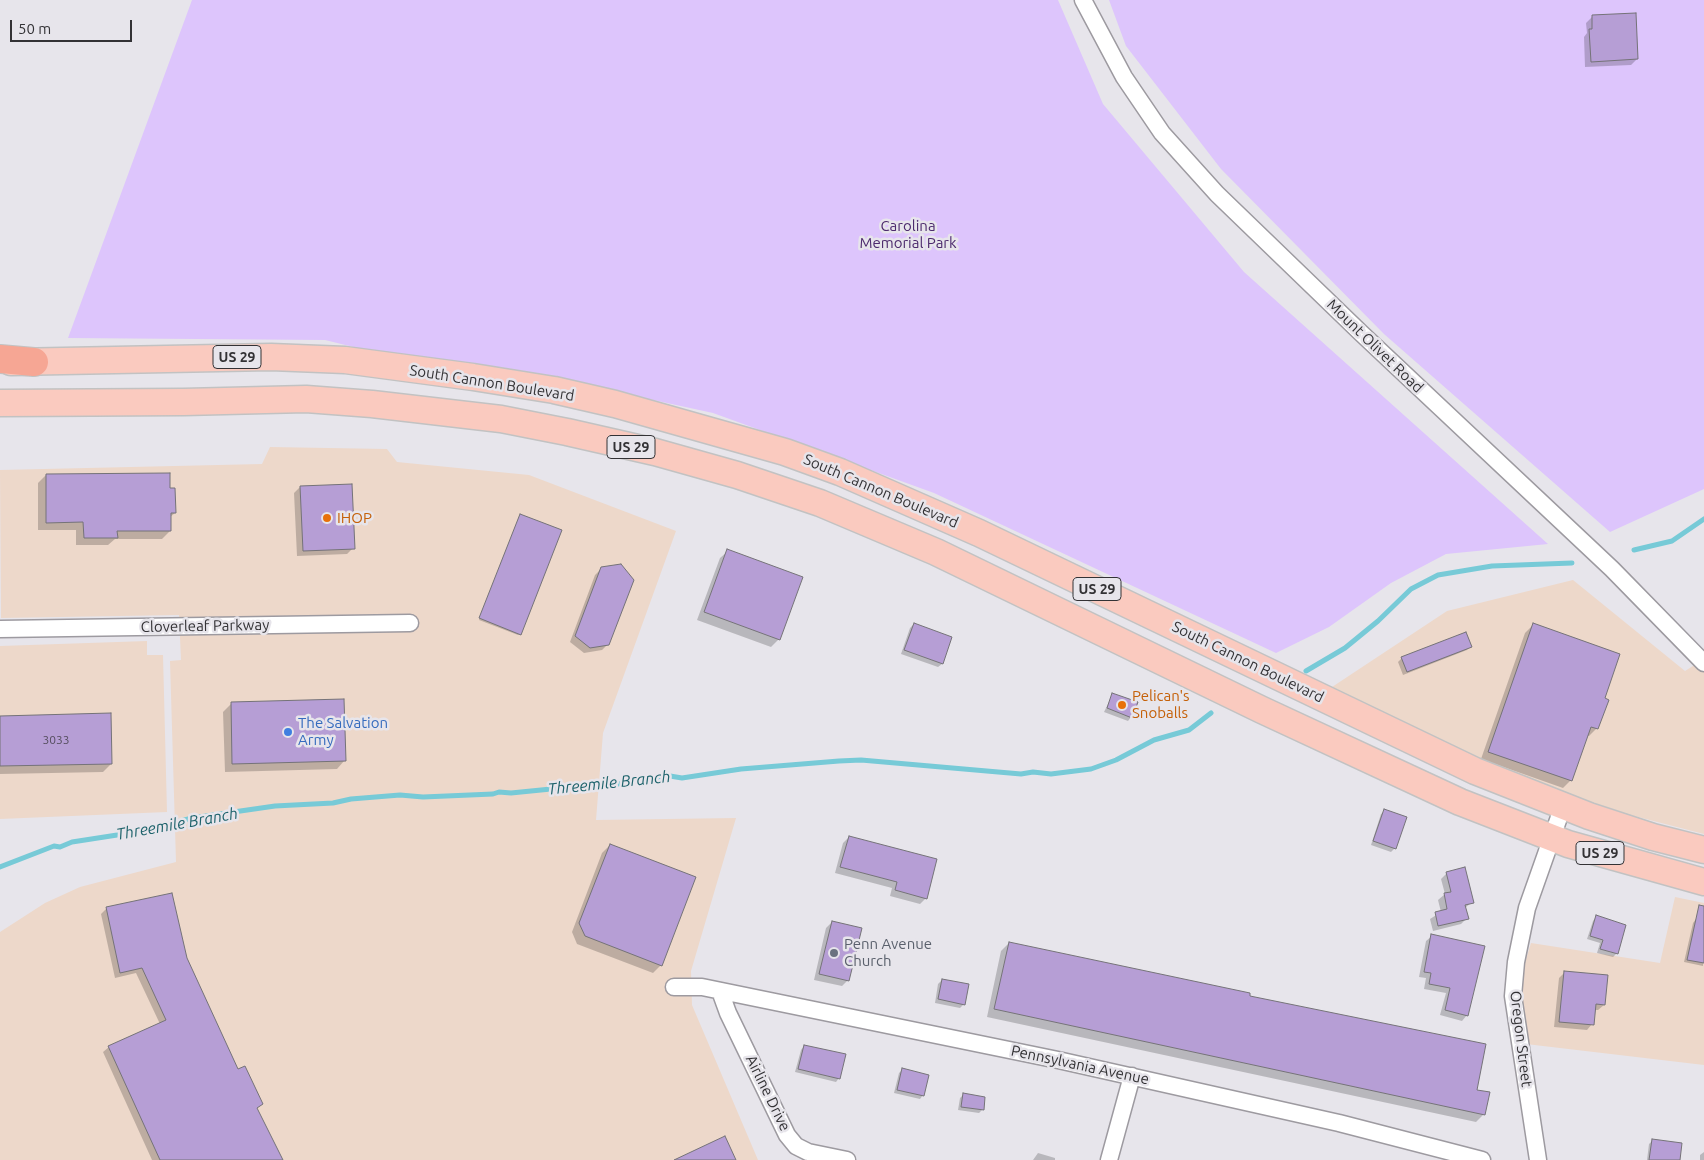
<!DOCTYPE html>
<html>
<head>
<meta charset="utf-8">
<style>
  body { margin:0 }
  #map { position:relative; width:1704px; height:1160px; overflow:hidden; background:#e7e5eb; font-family:Ubuntu,sans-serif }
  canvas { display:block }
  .scale { position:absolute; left:10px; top:20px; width:122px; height:22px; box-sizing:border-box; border:2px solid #333235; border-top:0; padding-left:6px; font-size:15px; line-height:18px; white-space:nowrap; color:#333235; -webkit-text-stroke:4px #e7e5eb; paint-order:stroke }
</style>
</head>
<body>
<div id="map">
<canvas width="1704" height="1160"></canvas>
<div class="scale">50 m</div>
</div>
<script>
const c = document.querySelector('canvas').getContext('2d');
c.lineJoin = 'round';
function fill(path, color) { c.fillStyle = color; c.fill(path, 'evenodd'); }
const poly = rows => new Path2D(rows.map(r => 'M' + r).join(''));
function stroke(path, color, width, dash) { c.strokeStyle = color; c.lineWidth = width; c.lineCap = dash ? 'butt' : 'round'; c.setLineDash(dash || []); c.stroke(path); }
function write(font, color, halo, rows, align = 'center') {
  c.font = font + ' Ubuntu,sans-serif'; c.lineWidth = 5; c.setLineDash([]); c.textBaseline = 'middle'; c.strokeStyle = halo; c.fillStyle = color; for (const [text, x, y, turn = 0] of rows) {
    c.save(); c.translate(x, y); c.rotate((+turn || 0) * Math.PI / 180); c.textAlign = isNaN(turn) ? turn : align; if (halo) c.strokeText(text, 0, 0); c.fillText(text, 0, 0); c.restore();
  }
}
fill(poly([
  [270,447,387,449,397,462,529,475,676,531,603,733,596,820,736,818,691,971,692,1005,758,1160,0,1160,0,932,45,903,80,887,176,862,170,661,181,660,179,615,1,618,0,470,262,464],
  [1573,580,1685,671,1704,659,1704,834,1611,810,1477,761,1332,687,1447,611],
  [147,641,147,655,163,655,167,812,0,819,0,646],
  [1675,897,1704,903,1704,1065,1526,1044,1522,1001,1523,969,1531,943,1660,963]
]), '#edd8ca');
fill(poly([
  [192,0,1058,0,1103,104,1244,272,1548,544,1446,554,1391,583,1329,627,1276,653,934,493,713,413,506,368,378,353,325,340,68,338],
  [1109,0,1704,0,1704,489,1610,532,1384,334,1221,169,1126,46]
]), '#ddc5fc');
fill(poly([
  [1592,17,1637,59,1631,65,1585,67,1584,37,1587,33,1586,23],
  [46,475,169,489,175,513,170,517,170,531,162,539,115,539,108,545,76,545,76,530,38,530,38,483],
  [300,487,353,548,347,554,297,556,294,493],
  [519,517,520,634,518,635,479,620],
  [728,551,779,639,771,647,697,620,720,558],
  [601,569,608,644,602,650,584,653,570,642,595,575],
  [914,624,951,638,942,664,938,667,901,654,910,628],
  [1533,625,1603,699,1597,728,1589,736,1587,736,1571,780,1563,788,1481,759,1525,633],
  [1470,646,1467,650,1403,675,1398,662,1402,658],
  [1113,694,1131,717,1128,721,1104,712],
  [231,704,344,761,337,769,225,772,223,712],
  [0,717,111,764,103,772,0,774],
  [1385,811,1395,848,1391,852,1371,845,1381,814],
  [849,837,926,898,920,904,890,896,892,888,835,873,843,843],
  [610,845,661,965,653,973,577,944,572,932,602,853],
  [1447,873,1472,902,1465,908,1467,918,1461,924,1433,931,1430,919,1441,912,1438,900,1445,894,1441,879],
  [107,908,186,958,237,1070,262,1104,256,1109,280,1160,152,1160,103,1052,109,1047,160,1024,136,973,115,978,101,914],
  [1596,917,1625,926,1616,954,1613,957,1597,953,1600,943,1587,939,1593,921],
  [1696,919,1704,921,1703,966,1684,962,1693,923],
  [832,922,848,980,842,986,814,980,826,928],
  [1432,936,1467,1015,1462,1021,1440,1015,1446,993,1424,989,1426,978,1419,977,1426,941],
  [1009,943,1248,997,1476,1091,1484,1114,1476,1122,987,1017,1001,951],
  [1565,972,1604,1005,1598,1010,1594,1010,1592,1024,1587,1030,1554,1027,1559,978],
  [942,980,964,1004,960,1008,935,1003,938,984],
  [804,1046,839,1078,836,1082,795,1072,801,1050],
  [902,1070,923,1095,920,1099,894,1093,899,1073],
  [963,1095,982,1110,979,1113,958,1110,960,1098],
  [1652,1141,1678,1160,1647,1160,1649,1144],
  [1704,1152,1704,1160,1700,1160,1700,1155],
  [1038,1153,1055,1158,1055,1160,1033,1160]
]), '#0003');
stroke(poly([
  [1634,550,1672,541,1704,519],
  [1306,671,1345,648,1378,621,1411,589,1438,575,1492,566,1572,563],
  [0,867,54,846,60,847,72,842,143,831,192,818,275,806,333,803,351,799,400,795,423,797,493,794,499,792,511,793,601,784,612,785,670,776,682,778,741,769,839,761,861,760,1021,774,1033,772,1051,774,1091,769,1116,760,1154,740,1189,730,1211,713]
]), '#77cad7', 5);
const building = poly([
  [1636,13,1638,59,1591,62,1589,29,1592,29,1592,15,1636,13],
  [170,473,170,488,175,488,176,513,171,513,171,531,117,531,118,538,84,538,83,522,46,523,46,474,170,473],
  [352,484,355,549,303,551,300,486,352,484],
  [520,514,562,530,521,635,479,618,520,514],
  [727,549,803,577,780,640,704,612,727,549],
  [621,564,634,580,609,645,590,648,575,636,601,567,621,564],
  [914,623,952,637,943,664,904,650,914,623],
  [1533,623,1620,654,1605,698,1609,700,1598,729,1591,727,1572,781,1488,752,1533,623],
  [1466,632,1472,647,1407,672,1401,657,1466,632],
  [1112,693,1138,702,1132,718,1107,708,1112,693],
  [344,699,346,761,232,764,231,702,344,699],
  [111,713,112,764,0,766,0,716,111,713],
  [1384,809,1407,817,1396,849,1373,841,1384,809],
  [849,836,937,859,927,899,895,890,897,882,840,867,849,836],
  [610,844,696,877,662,966,585,936,579,923,610,844],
  [1465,867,1474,903,1465,905,1469,919,1438,926,1435,912,1447,909,1444,893,1451,892,1446,872,1465,867],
  [172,893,187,958,238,1069,245,1066,263,1104,257,1108,283,1160,160,1160,108,1046,166,1020,142,968,120,973,106,907,172,893],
  [1699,905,1704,906,1704,963,1687,960,1699,905],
  [1596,915,1626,925,1618,954,1600,949,1603,940,1590,936,1596,915],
  [832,921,862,928,849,981,819,974,832,921],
  [1431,934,1485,946,1468,1016,1445,1010,1450,988,1429,984,1431,973,1424,972,1431,934],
  [1009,942,1250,993,1250,996,1486,1044,1477,1090,1490,1092,1485,1115,994,1009,1009,942],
  [1564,971,1608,975,1605,1005,1596,1004,1594,1025,1559,1022,1564,971],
  [942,979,969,984,965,1005,938,999,942,979],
  [804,1045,846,1054,840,1079,798,1069,804,1045],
  [902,1068,929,1075,924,1096,897,1090,902,1068],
  [963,1093,985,1097,984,1110,961,1107,963,1093],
  [725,1136,736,1160,674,1160,725,1136],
  [1652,1139,1682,1143,1680,1160,1649,1160,1652,1139]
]);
fill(building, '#b69ed5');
stroke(building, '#757378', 1);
const minor = poly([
  [1083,0,1124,77,1162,133,1217,194,1361,333,1612,569,1704,663],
  [0,629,410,623],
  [674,987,702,987,1058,1060,1339,1123,1482,1160],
  [720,991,728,1013,787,1135,796,1146,808,1152,847,1160],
  [1109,1160,1132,1076],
  [1538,1160,1513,996,1516,962,1527,908,1563,806]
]);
const primary = poly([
  [11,362,271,357,345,360,473,377,554,390,615,404,785,452,840,472,979,533,1475,771,1589,816,1653,837,1704,850],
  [0,403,184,402,306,399,372,404,501,419,567,432,655,452,737,475,820,503,936,552,1262,710,1460,802,1568,844,1704,882]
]);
const motorway = poly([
  [0,359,34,362]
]);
stroke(minor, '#9d9aa0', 19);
stroke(primary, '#c2c2c2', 29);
stroke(motorway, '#c2c2c2', 30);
stroke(minor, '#fff', 16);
stroke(primary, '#facabf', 26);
stroke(motorway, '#f6a694', 28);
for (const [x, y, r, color] of [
  [327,518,5,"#e8710a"],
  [1122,705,5,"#e8710a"],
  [288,732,5,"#3f7fe0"],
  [834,953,5,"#6b7280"]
]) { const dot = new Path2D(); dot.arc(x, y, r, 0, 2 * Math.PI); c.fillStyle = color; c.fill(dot); stroke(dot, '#e7e5eb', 2); }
write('12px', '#544d5d', null, [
  ["3033",56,740]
]);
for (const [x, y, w] of [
  [237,357,48],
  [631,447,48],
  [1097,589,48],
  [1600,853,48]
]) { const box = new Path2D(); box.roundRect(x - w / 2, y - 11.5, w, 23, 4); c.fillStyle = '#e7e5eb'; c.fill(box); stroke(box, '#333235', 1); }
write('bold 14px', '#333235', null, [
  ["US 29",237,357],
  ["US 29",631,447],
  ["US 29",1097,589],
  ["US 29",1600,853]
]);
write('15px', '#4d2b6e', '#e7e5eb', [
  ["Carolina",908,226],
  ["Memorial Park",908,243]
]);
write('15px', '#333235', '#e7e5eb', [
  ["Mount Olivet Road",1375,346,44],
  ["South Cannon Boulevard",492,383,9],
  ["South Cannon Boulevard",881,491,23],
  ["Cloverleaf Parkway",205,626,-1],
  ["South Cannon Boulevard",1248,662,26],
  ["Oregon Street",1521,1039,83],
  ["Pennsylvania Avenue",1080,1065,12],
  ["Airline Drive",768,1093,64]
]);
write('15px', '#c56008', '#e7e5eb', [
  ["IHOP",337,518],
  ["Pelican's",1132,696],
  ["Snoballs",1132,713]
], 'left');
write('15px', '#366cbe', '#e7e5eb', [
  ["The Salvation",298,723],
  ["Army",298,740]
], 'left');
write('15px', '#5b616d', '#e7e5eb', [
  ["Penn Avenue",844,944],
  ["Church",844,961]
], 'left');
write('italic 16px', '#1d626b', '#e7e5eb', [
  ["Threemile Branch",609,783,-6],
  ["Threemile Branch",177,824,-10]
]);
</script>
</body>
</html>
